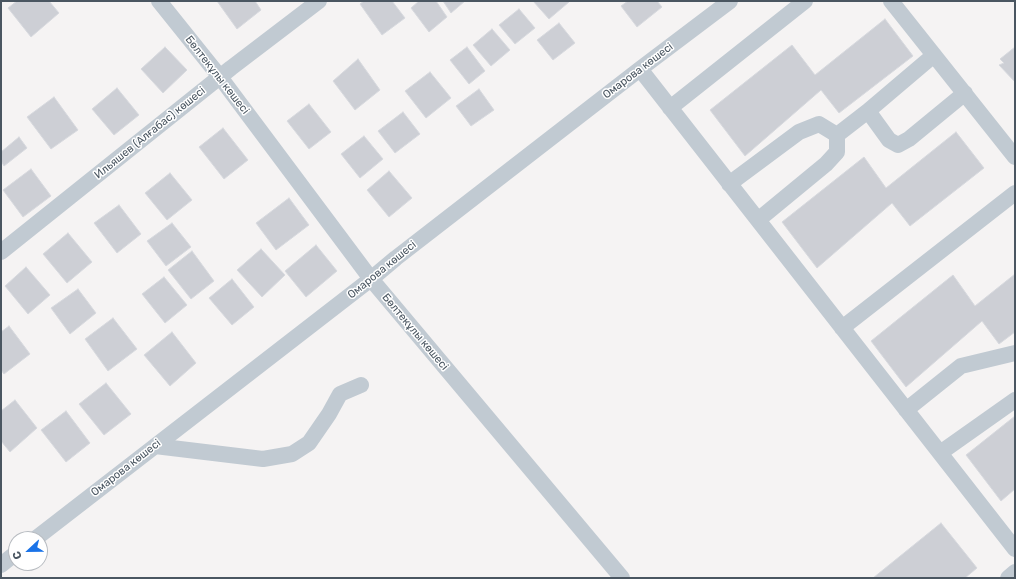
<!DOCTYPE html>
<html>
<head>
<meta charset="utf-8">
<style>
  body { margin:0 }
  #map { position:relative; width:1016px; height:579px; overflow:hidden; background:#f5f3f3; font-family:Rubik,sans-serif }
  canvas { display:block }
  .frame { position:absolute; inset:0; border:2px solid #4a5661; pointer-events:none }
  .north { position:absolute; left:8px; top:531px; width:40px; height:40px; box-sizing:border-box; background:#fff; border:1px solid #b7bbc0; border-radius:50%; rotate:248deg; font-size:11px; font-weight:700; line-height:16px; text-align:center; color:#4a5661 }
  .north::after { content:''; display:block; margin:auto; width:14px; height:18px; background:#1a73e8; clip-path:polygon(50% 0,100% 100%,50% 72%,0 100%) }
</style>
</head>
<body>
<div id="map">
<canvas width="1016" height="579"></canvas>
<div class="frame"></div>
<div class="north">С</div>
</div>
<script>
const c = document.querySelector('canvas').getContext('2d');
c.lineJoin = 'round';
function fill(path, color) { c.fillStyle = color; c.fill(path, 'evenodd'); }
const poly = rows => new Path2D(rows.map(r => 'M' + r).join(''));
function stroke(path, color, width, dash) { c.strokeStyle = color; c.lineWidth = width; c.lineCap = dash ? 'butt' : 'round'; c.setLineDash(dash || []); c.stroke(path); }
function write(font, color, halo, rows, align = 'center') {
  c.font = font + ' Rubik,sans-serif'; c.lineWidth = 3; c.setLineDash([]); c.textBaseline = 'middle'; c.strokeStyle = halo; c.fillStyle = color; for (const [text, x, y, turn = 0] of rows) {
    c.save(); c.translate(x, y); c.rotate((+turn || 0) * Math.PI / 180); c.textAlign = isNaN(turn) ? turn : align; if (halo) c.strokeText(text, 0, 0); c.fillText(text, 0, 0); c.restore();
  }
}
const building = poly([
  [17,1,49,1,59,13,31,37,8,8,17,1],
  [217,1,255,1,261,10,237,29,217,1],
  [364,1,392,1,405,18,382,35,360,4,364,1],
  [419,1,436,1,447,17,429,32,411,8,419,1],
  [443,1,465,1,451,13,443,1],
  [533,1,568,1,569,2,549,19,533,1],
  [628,1,657,1,662,7,637,27,621,6,628,1],
  [519,9,535,28,515,44,499,25,519,9],
  [885,19,913,56,839,113,821,90,745,156,710,110,792,45,815,75,885,19],
  [559,23,575,43,553,60,537,40,559,23],
  [492,29,510,50,491,66,473,45,492,29],
  [165,47,187,70,163,93,141,69,165,47],
  [467,47,485,71,469,84,450,60,467,47],
  [1015,47,1015,82,999,65,1004,63,1000,59,1015,47],
  [358,59,380,90,355,110,333,81,358,59],
  [430,72,451,98,426,118,405,91,430,72],
  [117,88,139,115,114,135,92,109,117,88],
  [479,89,494,110,471,126,456,106,479,89],
  [54,97,78,130,51,149,27,117,54,97],
  [309,104,331,132,309,149,287,121,309,104],
  [403,112,420,134,395,153,378,131,403,112],
  [223,128,248,160,224,179,199,147,223,128],
  [956,132,984,168,910,226,892,203,817,268,782,222,864,157,886,188,956,132],
  [364,136,383,159,360,178,341,154,364,136],
  [19,137,27,148,4,166,1,161,1,152,19,137],
  [31,169,51,196,23,217,3,190,31,169],
  [389,171,412,198,389,217,367,190,389,171],
  [170,173,192,200,167,220,145,193,170,173],
  [289,198,309,225,276,250,256,223,289,198],
  [119,205,141,234,117,253,94,223,119,205],
  [172,223,191,247,166,266,147,241,172,223],
  [68,233,92,262,67,283,43,254,68,233],
  [316,245,337,271,306,297,285,271,316,245],
  [261,249,285,275,262,297,237,270,261,249],
  [192,251,214,281,191,299,168,270,192,251],
  [26,267,50,295,28,314,5,286,26,267],
  [1015,274,1015,332,999,344,982,321,906,387,871,341,953,275,975,306,1015,274],
  [164,277,187,305,165,323,142,294,164,277],
  [232,279,254,307,232,325,209,298,232,279],
  [78,289,96,313,70,334,51,308,78,289],
  [113,318,137,349,108,371,85,339,113,318],
  [9,326,30,354,4,374,1,370,1,332,9,326],
  [172,332,196,363,170,386,144,355,172,332],
  [106,383,131,414,104,435,79,404,106,383],
  [15,400,37,428,10,452,1,441,1,411,15,400],
  [66,411,90,443,66,462,41,430,66,411],
  [1015,416,1015,489,1001,501,966,455,1015,416],
  [941,523,977,568,965,578,873,578,941,523]
]);
fill(building, '#cdcfd5');
stroke(building, '#d7d9de', 1);
stroke(poly([
  [159,1,220,77,371,279,622,578],
  [891,1,1015,157],
  [934,55,868,111,889,140,898,145,909,139,965,93],
  [640,69,1015,549],
  [670,108,805,1],
  [729,184,799,132,819,124,837,135],
  [758,220,826,164,837,152,837,135,868,111],
  [1,252,231,68,319,1],
  [842,328,1015,193],
  [906,410,961,366,1015,353],
  [155,446,263,459,292,454,309,443,329,414,340,394,361,385],
  [940,453,1015,400],
  [35,539,371,279,396,258,640,69,730,1],
  [1,565,16,553],
  [1008,578,1015,572]
]), '#c1cad2', 16);
write('11px', '#4a5661', '#fff', [
  ["Омарова көшесі",638,71,-37],
  ["Бөлтекұлы көшесі",217,75,52],
  ["Ильяшев (Алғабас) көшесі",150,133,-39],
  ["Омарова көшесі",382,270,-39],
  ["Бөлтекұлы көшесі",415,332,50],
  ["Омарова көшесі",126,468,-38]
]);
</script>
</body>
</html>
